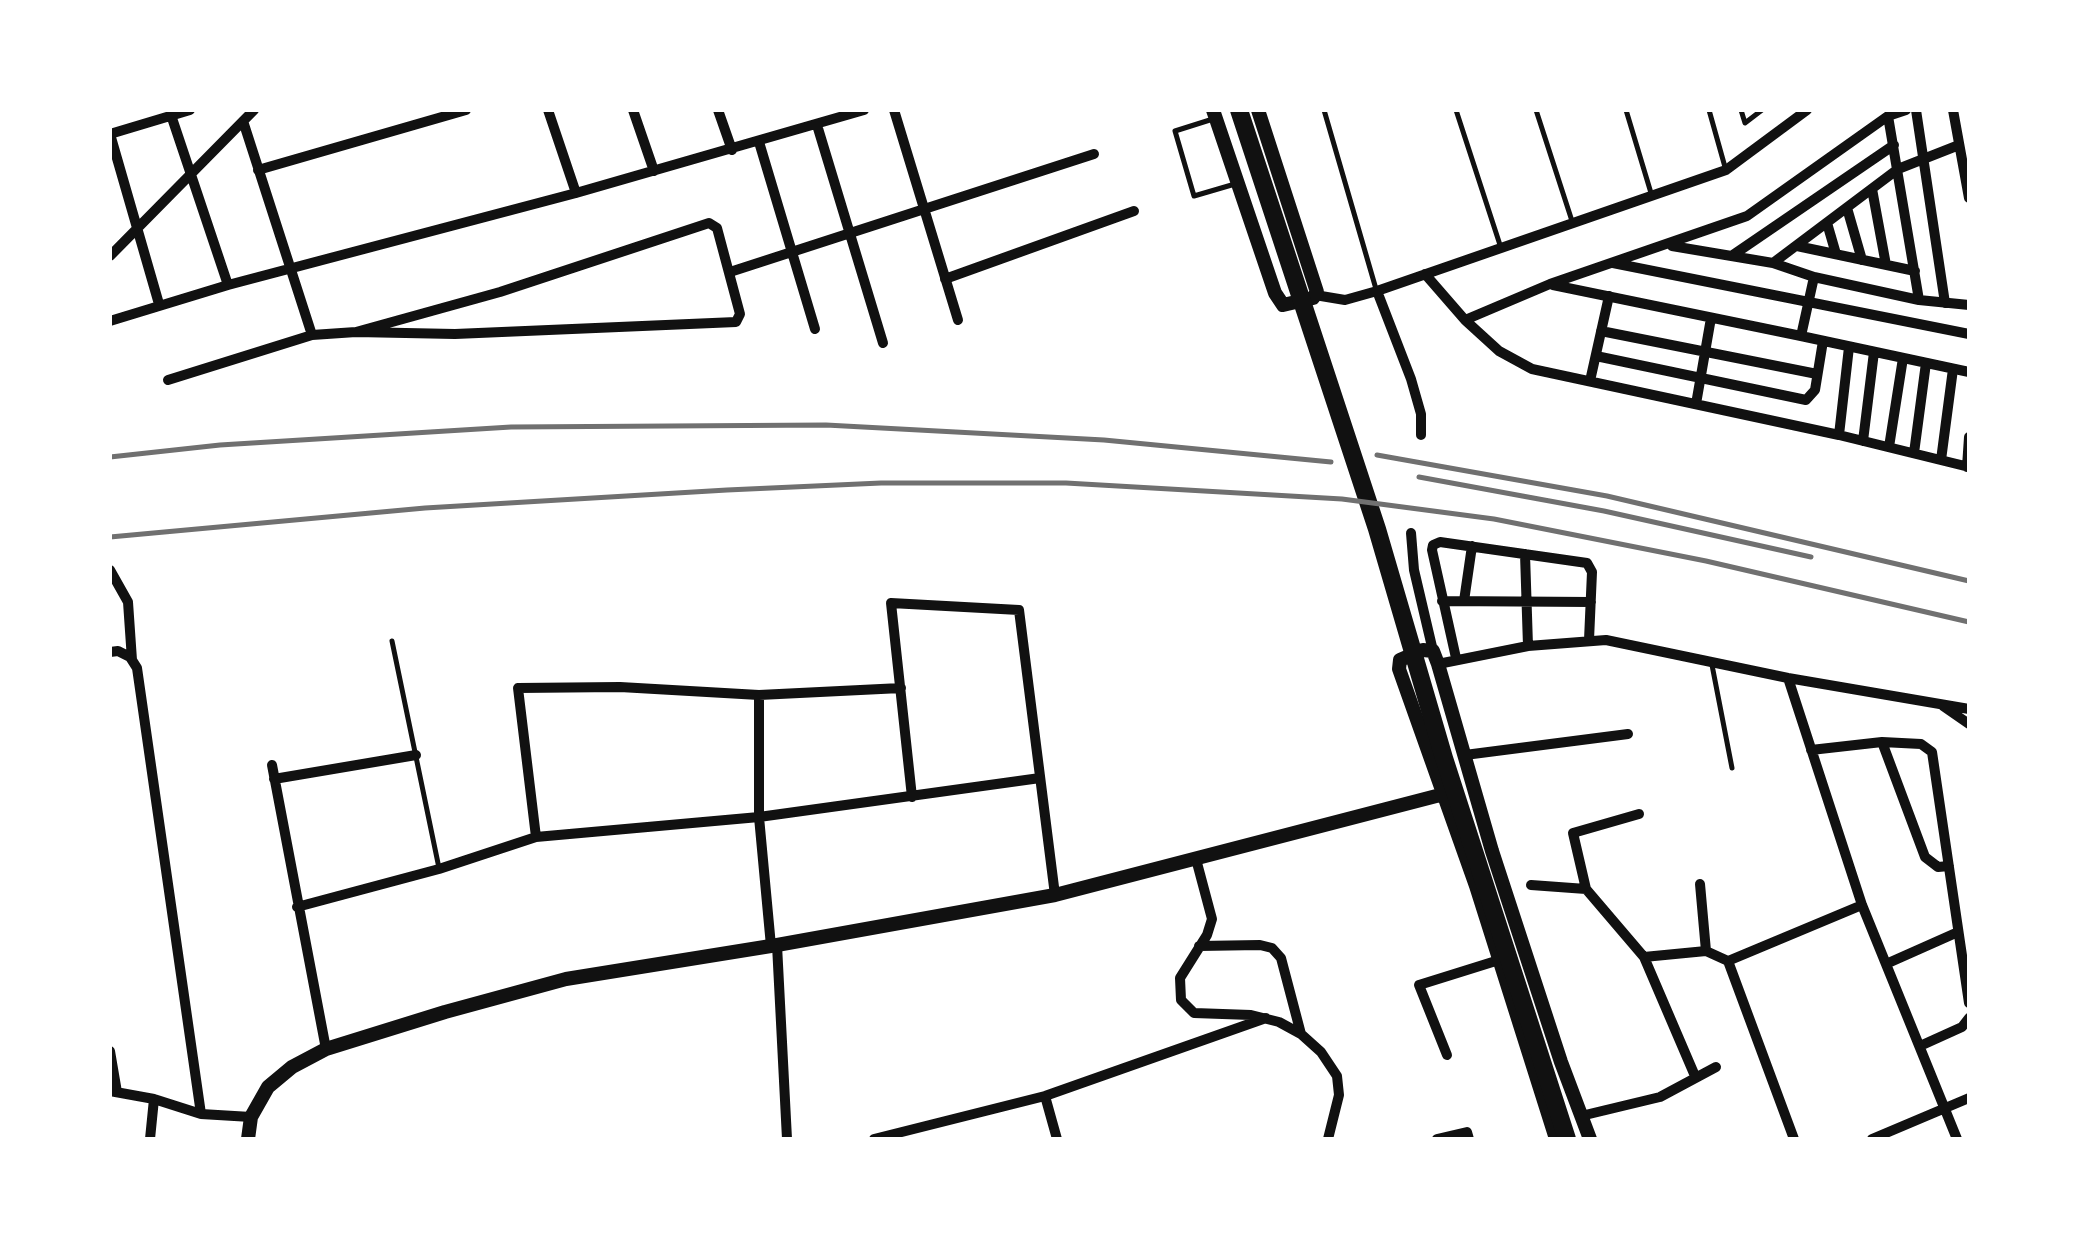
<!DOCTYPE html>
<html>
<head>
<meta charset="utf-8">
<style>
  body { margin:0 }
  #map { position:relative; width:2079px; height:1249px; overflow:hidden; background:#fff; font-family:"DejaVu Sans",sans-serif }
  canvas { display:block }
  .frame { position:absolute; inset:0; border:112px solid #fff; pointer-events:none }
</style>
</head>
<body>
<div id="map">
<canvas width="2079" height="1249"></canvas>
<div class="frame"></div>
</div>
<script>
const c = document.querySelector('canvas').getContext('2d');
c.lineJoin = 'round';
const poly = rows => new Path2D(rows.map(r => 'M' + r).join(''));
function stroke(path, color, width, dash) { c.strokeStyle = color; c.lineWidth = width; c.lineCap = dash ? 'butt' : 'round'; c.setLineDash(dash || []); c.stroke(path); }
stroke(poly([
  [1324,110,1376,289],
  [1456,110,1501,248],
  [1536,110,1572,221],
  [1626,110,1651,193],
  [1709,110,1725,167],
  [1741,110,1745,123,1762,110],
  [1213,119,1175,131,1194,196,1235,184],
  [392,641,439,868],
  [1712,665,1732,768]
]), '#111', 5);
stroke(poly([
  [548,110,576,193],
  [633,110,654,171],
  [718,110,732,150],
  [894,110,958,320],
  [1916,110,1945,303],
  [1953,110,1969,198],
  [171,115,228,285],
  [1888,116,1919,300],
  [243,121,312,335],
  [817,125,883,343],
  [110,134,159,304],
  [110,134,190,110],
  [759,142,815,329],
  [258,170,466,110],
  [1872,189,1886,265],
  [1847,208,1862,260],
  [1827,223,1836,254],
  [1672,246,1773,263,1814,277,1919,300,1969,305],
  [1797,246,1915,271],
  [1733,255,1894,145],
  [110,256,254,110],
  [1613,263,1969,334],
  [1773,263,1898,169,1959,145],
  [730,272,1094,154],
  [1425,274,1465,320,1499,351,1532,369,1839,435,1969,467],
  [1814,277,1801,336,1969,372],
  [945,279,1134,211],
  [1553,285,1801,336],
  [1377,291,1411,379,1421,414,1421,435],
  [1315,295,1345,300,1377,291,1726,170,1807,110],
  [1465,320,1550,284,1747,216,1888,116,1906,110],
  [110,321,228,285,576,193,864,110],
  [1601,331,1817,374],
  [1596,356,1806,400,1815,390,1823,341],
  [168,380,312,335,356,332,500,292,709,223,717,228,740,314,736,322,455,334,356,332],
  [1590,381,1609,296],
  [1696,404,1711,318],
  [1839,435,1849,347],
  [1863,441,1874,352],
  [1889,447,1903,358],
  [1914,453,1926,363],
  [1941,460,1953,369],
  [1967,467,1969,437],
  [1411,533,1414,570,1433,651],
  [1525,554,1528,646],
  [110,570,128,602,132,660],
  [1442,601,1591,602],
  [1464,601,1472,546],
  [110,652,118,651,130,657,137,668,201,1114],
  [1456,658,1432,550,1433,545,1440,542,1587,563,1592,572,1589,640],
  [1438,664,1528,646,1606,640,1788,678,1969,709],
  [1788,678,1862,905,1957,1139],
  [759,695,759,817,771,946],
  [1943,706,1969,724],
  [1882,742,1925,857,1938,867,1949,866],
  [1811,750,1882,742,1921,744,1932,752,1969,1003],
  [1465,755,1628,734],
  [272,765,326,1049],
  [274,779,416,755],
  [912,797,891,603,1019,610,1055,895],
  [1639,814,1573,833,1586,889,1644,957,1695,1076],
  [536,837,518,688,620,687,759,695,901,688],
  [1196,859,1212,919,1207,935,1180,978,1181,1000,1194,1013,1251,1015,1279,1022,1301,1034,1321,1052,1337,1076,1339,1095,1328,1139],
  [1700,884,1706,951,1728,961,1794,1139],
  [1531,885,1586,889],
  [297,907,439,869,536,837,759,817,1040,778],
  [777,945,787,1139],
  [1199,946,1260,945,1272,948,1281,958,1301,1034],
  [1644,957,1706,951],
  [1728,961,1862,905],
  [1886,964,1958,932],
  [1920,1046,1962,1027,1969,1018],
  [110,1051,117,1092],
  [1447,1055,1419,985,1499,960],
  [110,1091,154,1099,201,1114,251,1117],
  [1045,1096,1057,1139],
  [1581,1116,1660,1097,1716,1067],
  [150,1139,154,1099],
  [874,1139,1045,1096,1266,1018],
  [1437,1139,1467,1132,1469,1139],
  [1872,1139,1969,1098]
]), '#111', 10);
stroke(poly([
  [1213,110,1275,293,1283,305,1313,298,1317,292,1258,110],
  [248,1139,251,1117,268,1087,292,1067,326,1049,445,1012,566,979,777,945,1055,895,1444,794],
  [1556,1139,1476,886,1399,669,1400,660,1423,650,1433,651,1438,664,1492,851,1561,1062,1590,1139]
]), '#111', 14);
stroke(poly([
  [1239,110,1377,529,1444,758,1567,1139]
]), '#111', 18);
stroke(poly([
  [1377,455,1607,496,1969,581],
  [110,457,220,445,511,427,826,425,1104,440,1331,462],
  [1419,477,1604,511,1811,557],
  [110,537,425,508,727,490,881,483,1066,483,1342,499,1494,519,1706,561,1969,622]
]), '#707070', 5);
</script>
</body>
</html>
